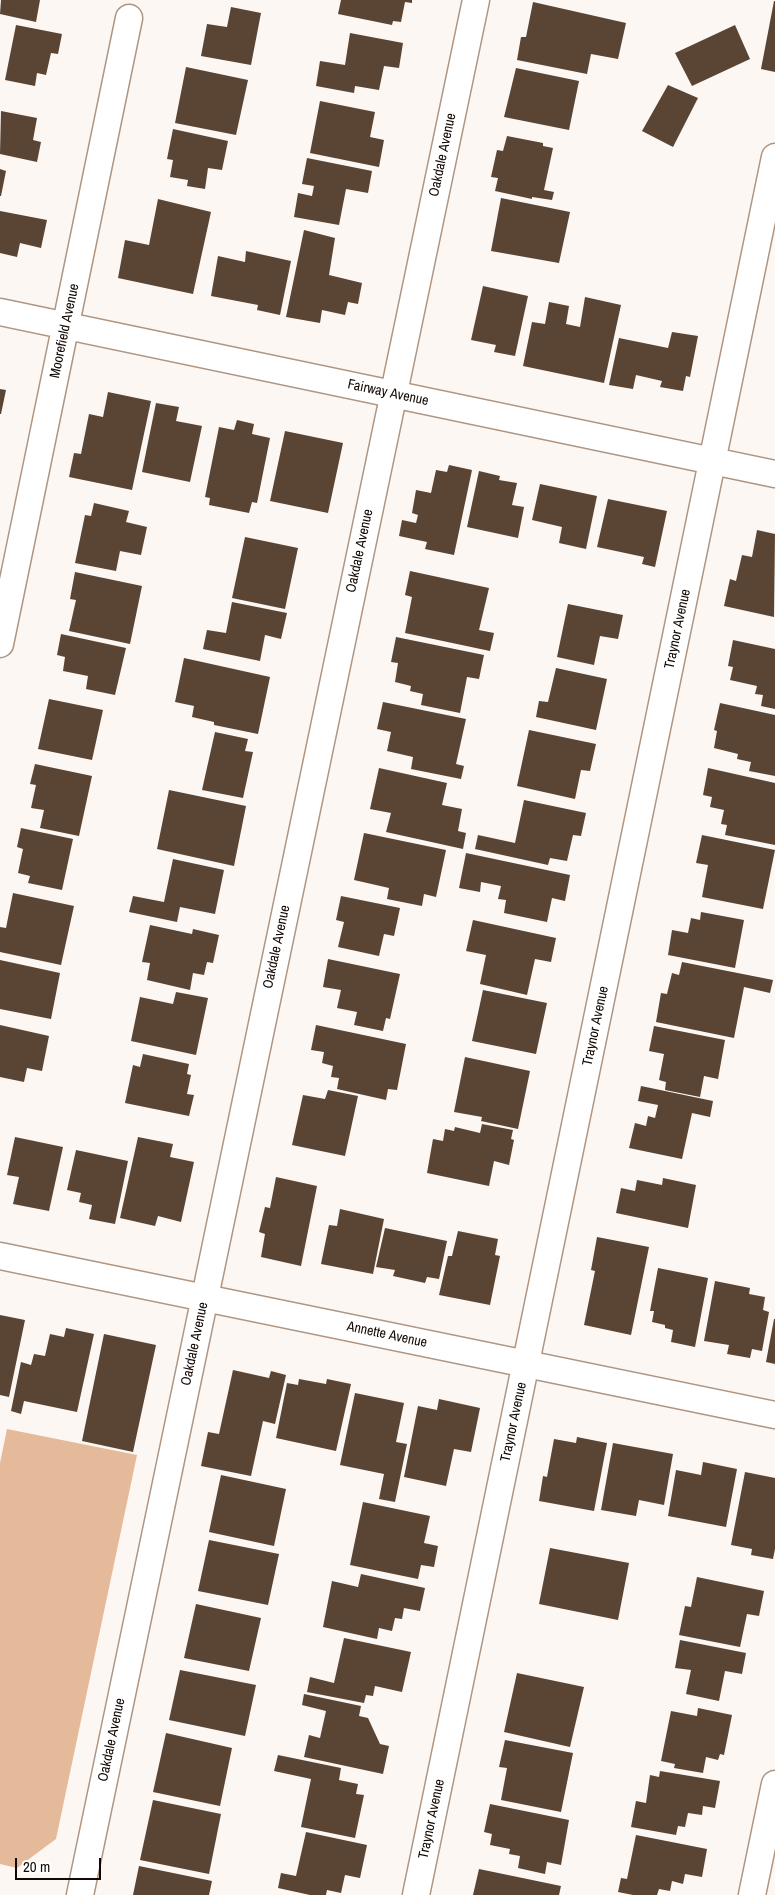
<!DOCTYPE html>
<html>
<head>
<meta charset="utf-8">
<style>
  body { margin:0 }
  #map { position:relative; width:775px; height:1895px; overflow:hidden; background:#fdf7f3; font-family:"Archivo Narrow",sans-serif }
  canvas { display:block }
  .scale { position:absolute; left:15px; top:1858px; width:86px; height:22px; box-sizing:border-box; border:2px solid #120904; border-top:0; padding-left:6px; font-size:15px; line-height:18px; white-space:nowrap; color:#120904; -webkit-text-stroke:4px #fff; paint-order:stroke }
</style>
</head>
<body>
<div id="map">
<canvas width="775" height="1895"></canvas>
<div class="scale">20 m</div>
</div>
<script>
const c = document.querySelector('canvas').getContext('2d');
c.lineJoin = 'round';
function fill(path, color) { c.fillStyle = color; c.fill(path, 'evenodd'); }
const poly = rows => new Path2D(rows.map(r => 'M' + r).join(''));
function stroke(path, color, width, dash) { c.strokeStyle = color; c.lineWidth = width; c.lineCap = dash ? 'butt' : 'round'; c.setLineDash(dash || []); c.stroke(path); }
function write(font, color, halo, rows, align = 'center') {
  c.font = font + ' "Archivo Narrow",sans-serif'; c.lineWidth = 5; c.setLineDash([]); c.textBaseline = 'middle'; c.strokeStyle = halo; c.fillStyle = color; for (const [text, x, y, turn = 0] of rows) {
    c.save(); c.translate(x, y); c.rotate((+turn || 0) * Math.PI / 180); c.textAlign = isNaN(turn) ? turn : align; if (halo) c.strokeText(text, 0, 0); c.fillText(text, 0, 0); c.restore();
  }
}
fill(poly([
  [7,1429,137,1455,56,1839,17,1868,0,1864,0,1463]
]), '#e5ba9b');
fill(poly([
  [1,0,40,0,36,22,0,14],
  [341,0,412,0,412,3,405,2,401,22,393,21,392,25,338,14],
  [774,1,775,1,775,72,761,69],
  [533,2,626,23,618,59,591,54,587,74,517,60,521,37,526,37],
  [231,7,261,13,251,65,201,56,207,24,227,27],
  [16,25,62,34,58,54,51,53,46,75,37,73,35,86,5,80],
  [735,25,750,59,692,86,675,53],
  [350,33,403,43,399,68,384,66,379,90,355,86,354,93,316,86,320,61,345,65],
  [186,67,248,80,236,135,175,123],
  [516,68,579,81,569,130,504,117],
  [668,85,698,98,673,147,642,131],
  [320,101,375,112,370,137,384,140,379,167,310,153],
  [1,111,37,118,33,140,41,142,37,162,0,154],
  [173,129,228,141,222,170,208,168,205,189,187,186,188,180,170,177,173,160,167,159],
  [507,136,543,143,543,146,553,148,544,190,554,192,552,200,532,197,532,199,495,191,498,178,491,177,497,150,503,151],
  [307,158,372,171,368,193,346,189,339,225,294,217,298,193,312,196,314,186,302,184],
  [0,169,6,171,1,196,0,196],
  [501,198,570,212,559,263,491,251],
  [158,199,211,212,193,294,118,278,125,240,149,245],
  [0,211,47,220,41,248,20,243,17,257,0,253],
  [304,230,335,238,329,275,362,283,358,304,348,302,345,315,322,310,320,323,286,317],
  [246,251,291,261,280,315,257,310,258,305,211,296,218,256,245,262],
  [483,286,528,296,515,356,494,352,496,345,471,340],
  [585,297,621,305,604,383,523,366,532,322,545,324,549,302,569,306,566,324,580,327],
  [672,332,698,336,690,377,686,376,683,391,660,387,662,381,636,375,633,389,609,385,619,338,668,348],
  [0,389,6,390,1,414,0,414],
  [108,392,151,401,132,490,69,477,74,453,81,454,89,414,103,417],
  [156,403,179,407,176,421,202,426,190,482,142,472],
  [237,420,254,424,252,434,270,438,257,503,252,502,249,513,209,505,210,498,205,497,219,427,234,430],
  [285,431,343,443,328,513,270,501],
  [449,465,472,470,454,555,425,549,427,542,399,536,402,520,416,523,418,515,412,513,416,490,431,493,436,470,447,472],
  [479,471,500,476,499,480,517,483,512,505,524,507,518,538,467,527],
  [540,484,597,496,586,549,559,543,562,527,532,520],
  [608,499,667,511,655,567,642,564,644,557,597,547],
  [94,503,129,511,126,522,147,527,141,555,120,551,116,571,75,563,85,515,91,516],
  [757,530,775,534,774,617,724,606,730,579,736,581,742,555,752,557],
  [245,537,298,548,285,609,232,598],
  [410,571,489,588,479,630,494,633,490,651,405,633,412,597,405,595],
  [75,572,142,586,130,644,69,631,76,600,70,599],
  [232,602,287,613,281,639,265,635,260,661,203,649,207,630,226,633],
  [568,604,623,615,618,639,600,636,594,665,557,657],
  [61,634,126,648,115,695,86,689,88,676,63,671,65,657,57,655],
  [396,637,484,655,479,679,467,677,460,713,421,705,423,694,410,691,411,686,395,682,398,663,391,662],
  [733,640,775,649,775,709,761,706,763,695,755,694,757,686,730,680,733,667,728,666],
  [184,658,270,677,258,734,214,725,214,722,192,717,194,706,175,702],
  [556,668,607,679,596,730,536,717,539,701,548,702],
  [49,699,103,710,92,760,38,749],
  [383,702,466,719,456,764,464,766,461,779,411,769,413,757,387,751,391,732,377,729],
  [720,703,775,715,775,776,749,771,751,762,737,759,738,754,714,748,717,731,714,730],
  [529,730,596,744,590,771,581,770,575,799,517,786],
  [215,732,248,739,245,751,253,752,243,798,202,790],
  [35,764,92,776,79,836,40,828,44,810,31,808,36,785,30,784],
  [379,768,447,783,442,805,462,809,458,831,466,833,463,849,386,832,391,813,370,809],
  [708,768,775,783,775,845,725,835,727,825,721,824,724,810,710,807,712,797,703,795],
  [169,790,246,806,234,866,157,849],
  [524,800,586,813,581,836,573,835,567,861,550,858,548,865,475,849,478,835,515,843],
  [21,828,73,839,62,890,28,883,30,876,18,873,23,849,17,847],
  [364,833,446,850,436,897,424,894,422,906,387,899,389,888,354,880],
  [702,835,775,850,763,909,702,897,708,865,696,863],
  [466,853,570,875,565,901,552,898,547,922,504,913,506,900,498,899,501,886,481,882,480,892,459,888],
  [173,859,224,870,215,914,180,907,177,922,129,912,133,896,164,902],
  [13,893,74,906,61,965,0,952,0,927,6,928],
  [341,896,400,908,394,936,384,934,379,956,338,947,344,922,336,920],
  [701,912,744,920,735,968,668,955,672,930,688,933,691,918,700,920],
  [473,920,556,938,551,962,535,959,527,995,480,984,486,955,466,951],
  [150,925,192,934,193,929,219,935,213,963,207,962,204,975,193,973,190,990,147,980,150,963,142,962],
  [328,959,400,974,390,1019,386,1018,383,1031,354,1025,357,1012,337,1008,341,990,323,987],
  [0,960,60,973,51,1019,0,1009],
  [682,962,773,980,770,993,744,987,734,1038,656,1022,661,993,667,994,672,973,679,975],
  [483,990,547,1003,536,1054,472,1041],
  [176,992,208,998,196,1055,131,1041,140,997,173,1004],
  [0,1025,49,1036,42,1071,27,1068,24,1082,0,1077],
  [316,1025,406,1044,397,1090,388,1089,386,1100,337,1089,339,1078,331,1077,333,1066,322,1063,324,1052,311,1050],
  [654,1026,725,1040,718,1079,704,1076,700,1097,665,1090,666,1082,659,1080,664,1054,649,1051],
  [143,1054,189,1064,187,1074,191,1075,187,1094,194,1095,189,1116,125,1103,133,1065,140,1067],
  [465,1057,530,1071,518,1129,481,1121,482,1117,454,1112],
  [641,1086,713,1101,710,1117,692,1113,682,1159,629,1148,635,1123,646,1126,648,1116,655,1118,658,1105,638,1101],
  [328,1090,358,1096,345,1156,292,1145,303,1095,325,1099],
  [482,1124,513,1130,511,1139,514,1140,509,1165,494,1161,489,1186,427,1173,433,1139,443,1141,445,1129,454,1131,455,1127,480,1133],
  [15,1137,63,1147,49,1211,13,1204,19,1177,7,1175],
  [138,1137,173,1144,170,1157,194,1162,181,1222,158,1216,155,1226,120,1218],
  [76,1150,128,1161,115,1224,89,1219,92,1205,79,1202,81,1193,67,1190],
  [276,1177,317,1186,301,1266,261,1257,265,1234,259,1232,265,1207,270,1208],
  [663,1178,696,1185,688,1228,616,1213,621,1188,635,1191,637,1180,662,1185],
  [340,1209,384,1219,373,1274,321,1264,329,1225,337,1226],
  [385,1228,447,1241,439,1279,427,1277,425,1283,393,1276,395,1270,376,1267],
  [458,1231,498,1239,495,1255,500,1256,490,1305,439,1295,448,1256,452,1256],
  [597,1237,649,1247,631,1335,584,1325,595,1271,591,1270],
  [658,1268,708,1278,695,1347,671,1342,673,1330,665,1328,665,1325,652,1322,654,1311,650,1311],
  [715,1281,750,1288,749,1294,765,1297,763,1310,769,1312,762,1351,752,1349,750,1358,727,1354,729,1345,704,1341],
  [0,1315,25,1320,9,1397,0,1395],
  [774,1319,775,1319,775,1364,766,1362],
  [66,1328,94,1334,77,1412,24,1401,21,1414,11,1411,21,1362,31,1365,34,1354,45,1356,50,1334,64,1337],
  [104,1334,156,1345,133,1452,82,1441],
  [233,1370,269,1378,271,1371,286,1375,275,1424,263,1421,251,1476,201,1466,208,1432,219,1434],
  [299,1379,326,1384,327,1379,351,1384,336,1451,276,1438,287,1383,298,1385],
  [355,1393,404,1403,396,1442,407,1444,395,1502,379,1499,384,1474,340,1465],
  [439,1399,480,1408,471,1452,454,1449,446,1486,404,1477,418,1406,437,1410],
  [577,1437,607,1443,594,1511,539,1501,543,1476,547,1477,554,1439,576,1443],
  [613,1443,673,1454,664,1505,639,1500,636,1516,601,1510],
  [703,1462,737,1469,726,1527,668,1516,676,1470,701,1475],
  [745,1472,775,1478,775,1549,773,1559,751,1555,752,1549,731,1545],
  [221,1475,286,1489,274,1546,209,1532],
  [363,1502,430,1516,424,1543,438,1546,434,1567,421,1565,418,1579,350,1565],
  [209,1540,279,1554,268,1605,198,1591],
  [550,1548,629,1563,618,1620,539,1604],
  [361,1574,425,1588,420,1611,404,1608,402,1619,395,1618,392,1631,379,1628,377,1639,323,1627,332,1581,358,1587],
  [697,1577,764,1591,759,1616,747,1614,740,1647,679,1635,685,1606,691,1607],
  [196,1604,261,1618,249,1671,184,1658],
  [344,1638,411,1652,402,1692,375,1686,373,1696,366,1695,364,1703,307,1692,310,1677,334,1683],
  [680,1640,746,1653,742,1674,725,1671,719,1701,686,1694,691,1670,675,1668],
  [180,1670,256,1685,245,1736,169,1720],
  [517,1673,584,1687,570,1747,504,1732],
  [304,1694,361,1706,359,1716,368,1718,380,1744,389,1746,383,1774,304,1757,309,1735,320,1738,326,1711,302,1705],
  [698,1708,732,1715,724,1755,720,1754,718,1760,706,1757,703,1773,674,1768,675,1764,661,1761,671,1711,697,1716],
  [166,1733,232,1748,220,1806,153,1792],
  [505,1740,573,1753,561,1812,501,1800,507,1768,499,1767],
  [278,1755,341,1768,339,1780,358,1784,356,1794,364,1795,355,1838,301,1827,311,1779,274,1771],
  [660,1771,720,1781,715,1808,703,1806,702,1815,688,1813,685,1827,678,1826,676,1835,631,1827,636,1801,646,1803,650,1775,659,1777],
  [153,1800,221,1814,209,1874,140,1860],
  [490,1804,569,1820,561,1865,547,1862,545,1874,518,1868,520,1856,509,1854,510,1849,490,1845,492,1834,484,1832],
  [306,1832,367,1845,360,1878,345,1875,341,1893,327,1890,326,1895,310,1895,278,1888,281,1873,296,1876],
  [636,1835,707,1849,702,1877,685,1874,683,1884,672,1881,670,1891,659,1889,657,1895,633,1895,618,1892,621,1878,627,1879],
  [139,1866,212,1881,209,1895,133,1895],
  [479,1869,561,1886,559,1895,473,1895]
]), '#5a4433');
const minor = poly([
  [0,312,775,474],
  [0,644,129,18],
  [0,1256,775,1415],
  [80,1895,476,0],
  [416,1895,775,157],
  [752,1895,775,1784]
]);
stroke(minor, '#af9683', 29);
stroke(minor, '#fff', 26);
write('14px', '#120904', '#fff', [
  ["Oakdale Avenue",443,155,-78],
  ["Moorefield Avenue",65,331,-78],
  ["Fairway Avenue",388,393,12],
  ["Oakdale Avenue",360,551,-78],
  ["Traynor Avenue",678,629,-78],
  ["Oakdale Avenue",277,947,-78],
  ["Traynor Avenue",596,1026,-78],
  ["Annette Avenue",387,1335,12],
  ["Oakdale Avenue",195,1344,-78],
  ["Traynor Avenue",514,1422,-78],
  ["Oakdale Avenue",112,1740,-78],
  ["Traynor Avenue",432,1819,-78]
]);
</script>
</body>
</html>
